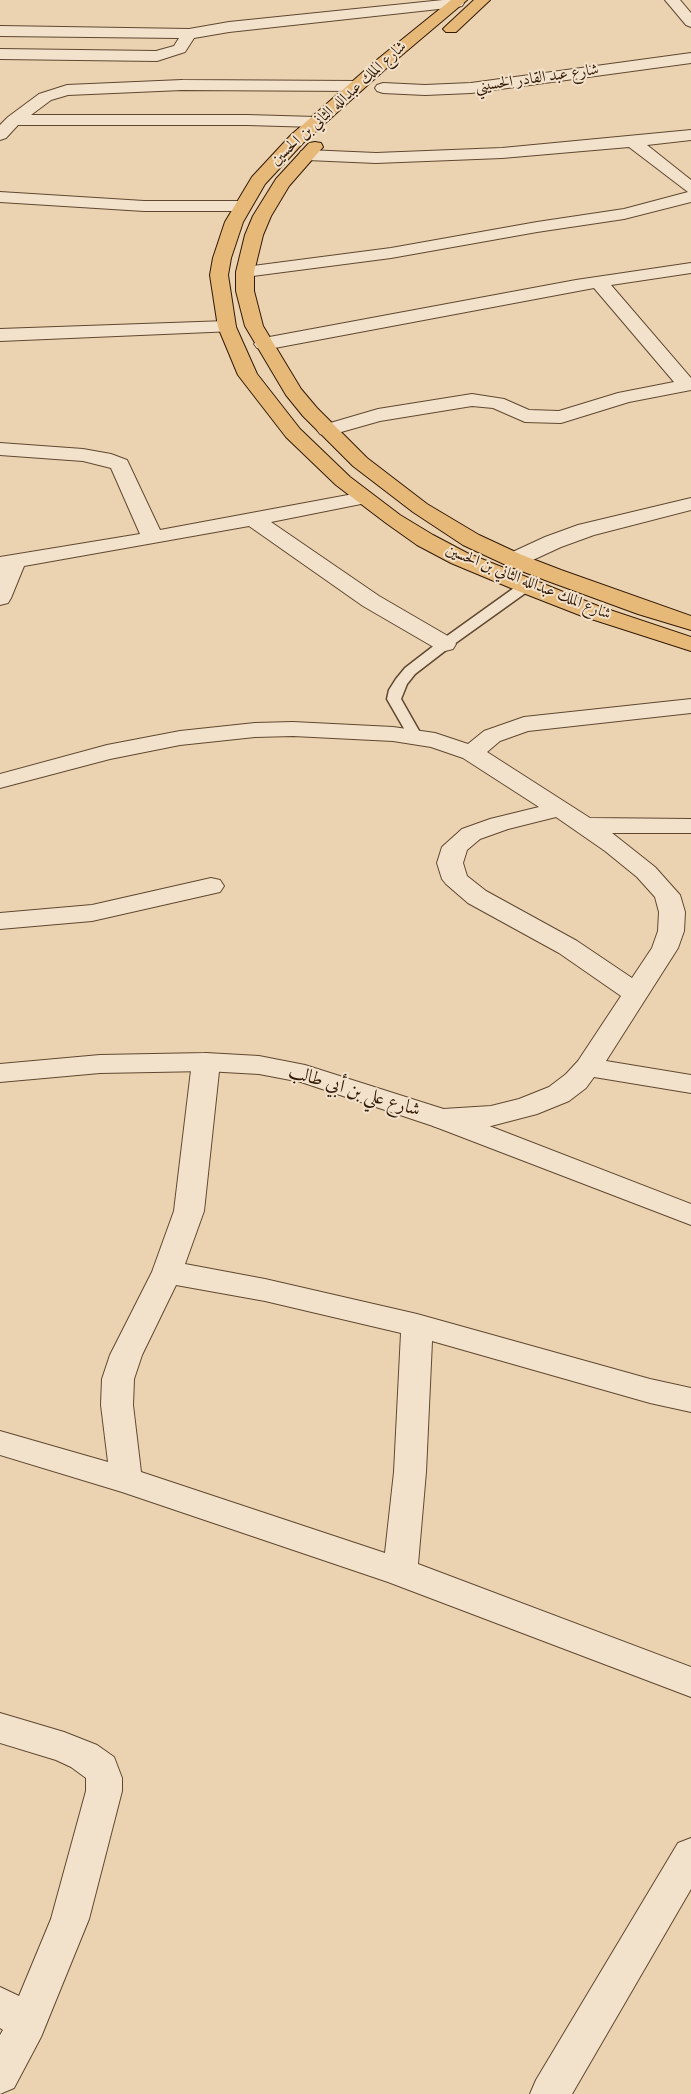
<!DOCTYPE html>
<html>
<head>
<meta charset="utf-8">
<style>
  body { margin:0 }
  canvas { display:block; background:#ebd2b0 }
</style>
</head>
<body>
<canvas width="691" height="2094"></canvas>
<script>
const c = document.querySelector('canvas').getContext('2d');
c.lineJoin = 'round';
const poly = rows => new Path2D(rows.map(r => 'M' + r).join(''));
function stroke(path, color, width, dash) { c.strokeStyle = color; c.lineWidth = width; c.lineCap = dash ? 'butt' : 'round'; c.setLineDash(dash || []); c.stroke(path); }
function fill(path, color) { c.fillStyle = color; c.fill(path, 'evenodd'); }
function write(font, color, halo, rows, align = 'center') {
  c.font = font + ' "IM FELL Double Pica",Amiri,serif'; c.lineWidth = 4; c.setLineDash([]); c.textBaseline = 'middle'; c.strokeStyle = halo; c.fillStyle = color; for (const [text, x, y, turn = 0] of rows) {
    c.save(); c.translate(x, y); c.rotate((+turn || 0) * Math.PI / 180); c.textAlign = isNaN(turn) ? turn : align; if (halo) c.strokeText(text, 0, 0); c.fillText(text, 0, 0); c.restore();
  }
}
const service = poly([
  [526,582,532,586,531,589,450,647,415,674,407,684,401,699,422,736,415,740,410,739,387,699,389,690,396,679,405,668,440,641,521,583,526,582]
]);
const minor = poly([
  [443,0,462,0,464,3,462,6,457,7,229,32,194,38,185,52,157,61,0,59,0,49,156,51,174,46,179,38,0,36,0,26,189,29,229,22,443,0],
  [665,0,680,0,691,13,691,27,686,25,665,0],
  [691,53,691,63,471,93,425,95,383,93,377,91,375,88,377,85,383,83,425,85,471,83,691,53],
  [182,80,356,81,362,83,364,86,362,89,356,91,182,90,68,95,51,100,31,115,247,115,316,117,322,119,324,122,322,125,316,127,247,125,18,125,6,138,0,140,0,125,8,117,39,94,67,85,182,80],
  [691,130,691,140,647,145,691,180,691,202,624,219,537,232,391,258,245,277,239,276,236,272,239,268,245,267,391,248,537,222,624,209,688,192,629,147,502,158,376,163,307,160,301,159,299,155,301,151,307,150,376,153,502,148,691,130],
  [0,192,144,201,242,201,248,202,251,206,248,210,242,211,144,211,0,202,0,192],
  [691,263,691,273,611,285,691,378,691,390,629,402,561,423,525,422,493,408,472,406,380,421,327,436,320,434,317,430,320,426,378,409,472,394,504,399,529,410,559,411,618,393,674,382,594,288,264,350,257,348,254,344,257,340,264,338,576,280,691,263],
  [227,321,234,323,236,327,234,331,0,341,0,329,227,321],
  [0,443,83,449,111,454,127,460,160,530,364,492,371,494,374,498,371,502,271,522,379,596,453,639,456,644,453,649,445,651,437,649,363,606,249,526,24,566,11,598,8,603,0,605,0,557,140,534,111,468,83,461,0,455,0,443],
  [691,498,691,510,594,535,561,547,522,565,514,566,506,565,503,560,506,555,545,537,578,525,691,498],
  [691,699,691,713,528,731,500,741,487,752,590,818,691,819,691,833,612,833,655,867,680,895,685,912,684,931,678,948,606,1061,691,1075,691,1093,594,1077,586,1088,569,1101,537,1114,491,1126,443,1129,433,1126,429,1119,433,1112,443,1109,491,1106,519,1099,549,1087,566,1074,578,1061,621,996,559,953,468,903,446,884,442,879,437,863,442,847,462,829,490,819,539,807,463,758,431,747,393,741,293,736,255,737,180,745,110,759,0,788,0,774,107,745,180,731,255,723,293,722,393,727,435,733,468,744,484,731,524,717,691,699],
  [556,817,605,851,637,877,655,897,659,912,658,931,652,948,632,978,577,941,486,891,467,876,463,863,467,850,480,839,508,829,556,817],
  [211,878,220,880,224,886,220,892,92,921,0,929,0,913,92,905,211,878],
  [206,1053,216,1056,220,1062,204,1211,185,1264,265,1279,417,1314,650,1379,691,1388,691,1412,650,1403,432,1341,426,1472,418,1564,691,1667,691,1697,388,1582,122,1492,0,1455,0,1431,108,1462,101,1405,102,1379,110,1355,152,1272,174,1211,192,1062,196,1056,206,1053],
  [176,1285,265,1301,401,1333,394,1472,385,1553,141,1472,133,1405,134,1379,142,1355,176,1285],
  [0,1713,64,1732,97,1745,114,1757,122,1778,122,1791,89,1919,41,2037,14,2088,0,2094,0,2035,3,2030,0,2028,0,1987,19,1996,51,1919,86,1791,86,1778,71,1767,56,1760,0,1743,0,1713],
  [691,1838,691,1889,572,2094,530,2094,536,2080,678,1843,691,1838]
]);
const tertiary = poly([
  [206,1053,259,1056,305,1065,453,1112,691,1204,691,1225,433,1126,301,1082,259,1074,206,1071,100,1073,0,1082,0,1064,100,1055,206,1053]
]);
const primary = poly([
  [451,0,467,0,390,65,303,143,265,184,243,222,231,258,228,275,236,327,257,374,300,429,350,477,400,515,433,535,467,553,598,606,691,637,691,651,582,616,518,591,451,563,417,545,386,523,336,485,286,437,238,375,218,327,210,275,213,258,225,222,252,177,291,135,378,59,451,0],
  [474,0,490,0,456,32,446,32,443,29,446,26,474,0],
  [315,142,321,143,323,147,289,186,271,216,263,235,254,272,254,291,263,326,301,389,317,408,367,458,427,504,479,535,522,555,561,570,691,616,691,630,638,614,545,580,506,565,463,545,413,512,353,466,303,416,286,395,245,326,236,291,236,272,245,235,253,216,276,179,309,143,315,142]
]);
stroke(service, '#604830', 3);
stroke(minor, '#604830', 2);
stroke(tertiary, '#604830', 2);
stroke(primary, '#321a06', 2);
fill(service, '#f2e2cc');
fill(minor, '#f2e2cc');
fill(tertiary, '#f2e2cc');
fill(primary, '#e6b978');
write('16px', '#321a06', '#f2e2cc', [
  ["شارع عبد القادر الحسيني",537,79,-8],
  ["شارع الملك عبدالله الثاني بن الحسين",339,104,-42],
  ["شارع الملك عبدالله الثاني بن الحسين",528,583,22]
]);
write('19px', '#321a06', '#f2e2cc', [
  ["شارع علي بن أبي طالب",354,1092,17]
]);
</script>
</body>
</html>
